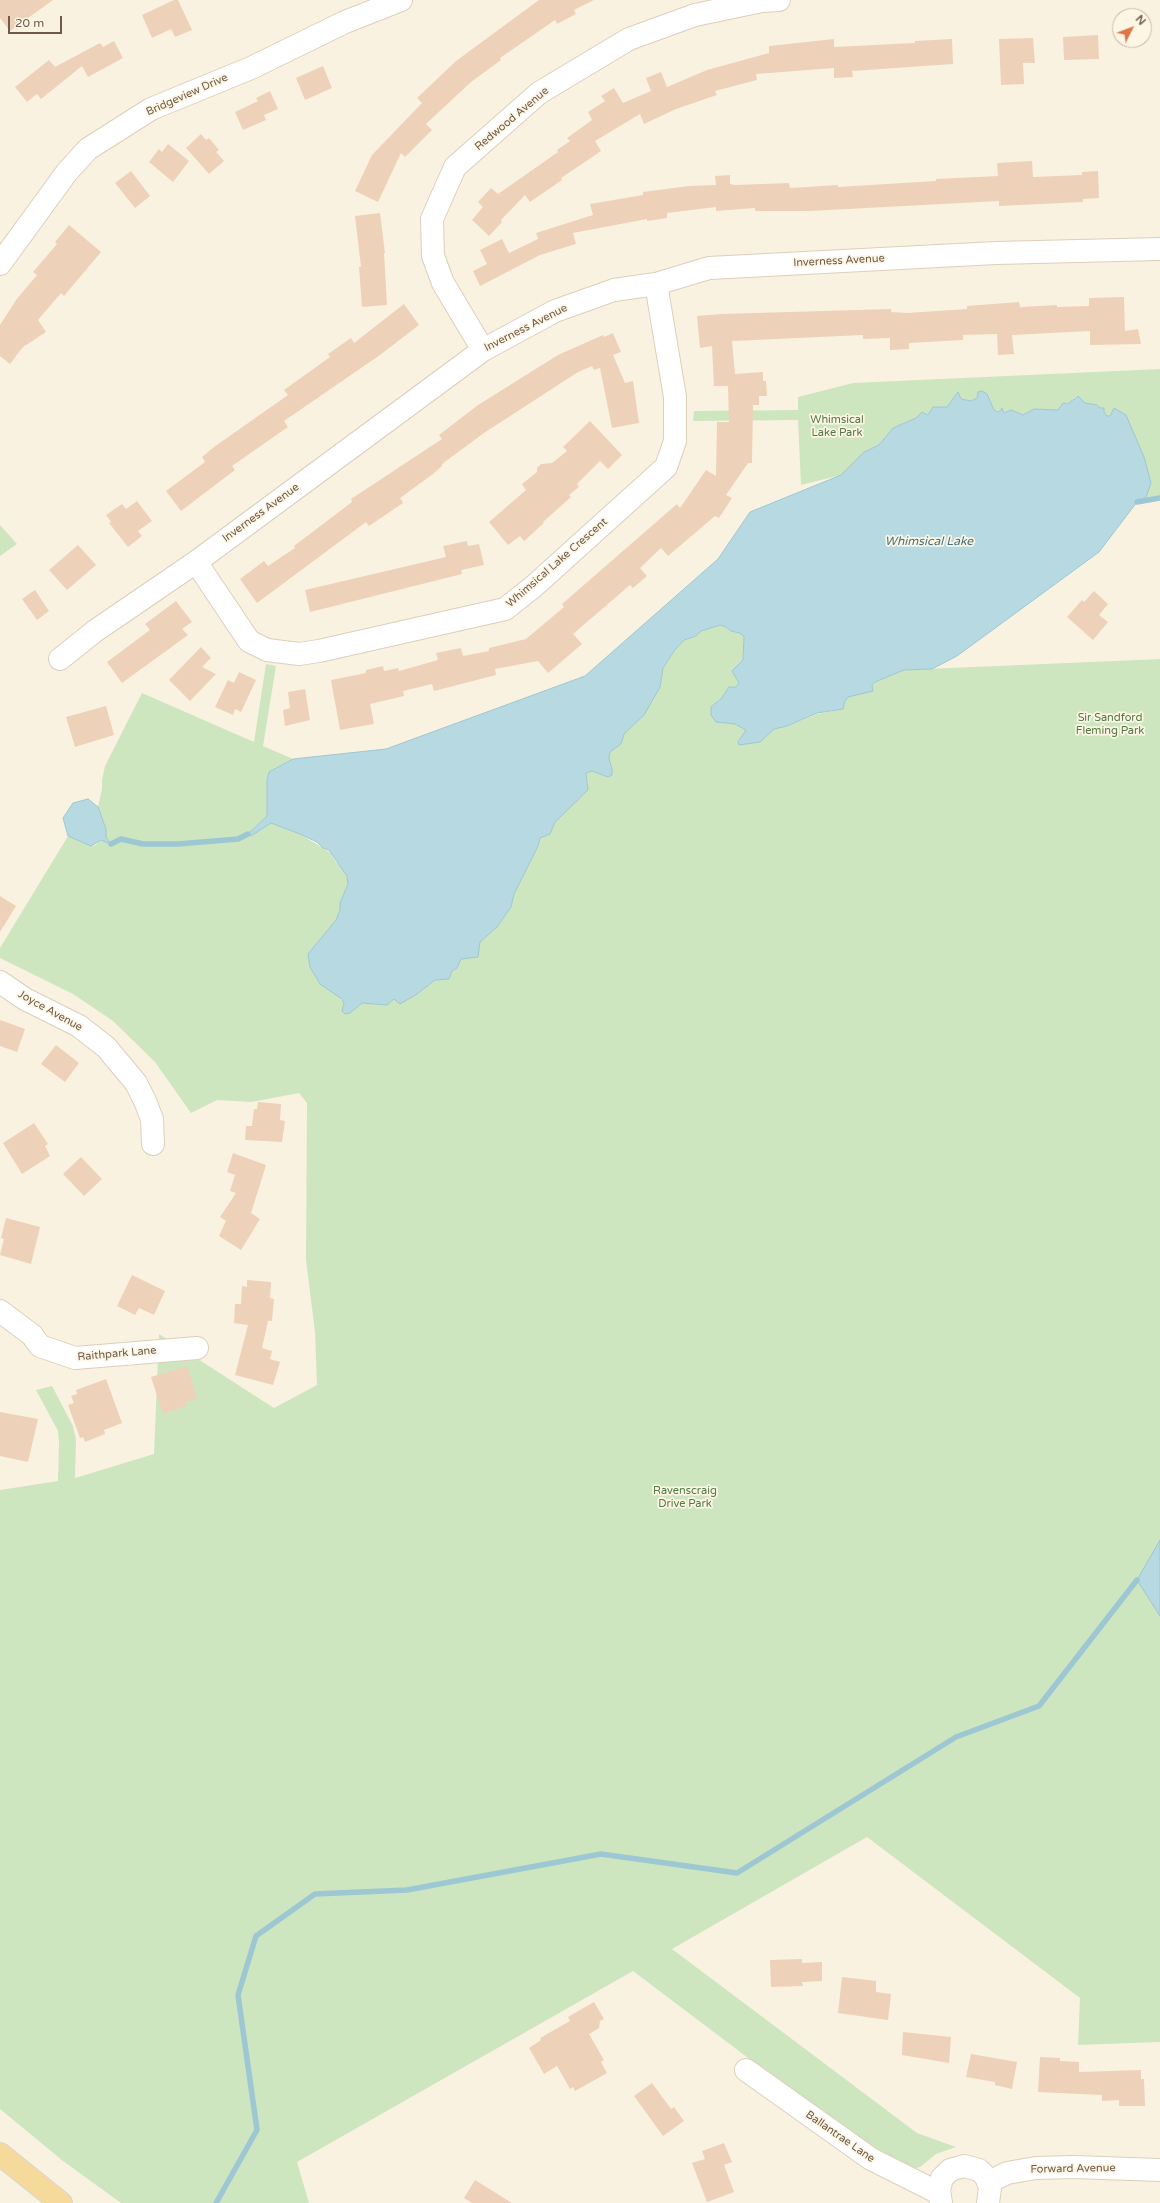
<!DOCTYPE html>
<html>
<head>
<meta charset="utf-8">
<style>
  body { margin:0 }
  #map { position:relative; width:1160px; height:2203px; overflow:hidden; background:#faf2e0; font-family:"Varela Round",sans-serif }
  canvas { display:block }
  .north { position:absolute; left:1112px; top:8px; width:40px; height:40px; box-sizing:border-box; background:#fef6e5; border:1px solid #c5b7a7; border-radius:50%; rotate:48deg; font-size:11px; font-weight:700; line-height:16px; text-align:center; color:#6f5949 }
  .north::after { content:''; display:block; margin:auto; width:14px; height:18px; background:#df754a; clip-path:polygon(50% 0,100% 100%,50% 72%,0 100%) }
  .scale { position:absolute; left:8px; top:16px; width:54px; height:18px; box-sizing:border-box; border:2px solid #6f5949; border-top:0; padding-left:5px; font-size:12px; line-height:14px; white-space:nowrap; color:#6f5949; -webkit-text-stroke:3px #fef6e5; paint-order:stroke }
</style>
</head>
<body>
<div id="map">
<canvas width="1160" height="2203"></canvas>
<div class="north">N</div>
<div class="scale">20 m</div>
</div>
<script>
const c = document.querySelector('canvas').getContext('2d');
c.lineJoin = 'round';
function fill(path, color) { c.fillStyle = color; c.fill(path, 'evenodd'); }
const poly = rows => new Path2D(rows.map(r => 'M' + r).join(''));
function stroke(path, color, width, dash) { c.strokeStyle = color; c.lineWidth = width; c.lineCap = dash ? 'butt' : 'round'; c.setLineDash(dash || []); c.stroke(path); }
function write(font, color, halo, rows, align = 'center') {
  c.font = font + ' "Varela Round",sans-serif'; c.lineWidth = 3.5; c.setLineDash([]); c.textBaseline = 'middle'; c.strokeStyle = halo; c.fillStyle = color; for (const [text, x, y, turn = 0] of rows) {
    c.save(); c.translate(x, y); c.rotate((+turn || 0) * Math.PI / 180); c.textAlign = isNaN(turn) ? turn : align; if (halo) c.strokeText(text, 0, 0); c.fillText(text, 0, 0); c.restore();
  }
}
fill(poly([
  [1160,369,1160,500,1137,502,1146,497,1110,416,1107,416,1097,405,1085,403,1076,396,1071,402,1065,402,1058,410,1034,409,1023,415,994,410,987,394,977,394,977,398,971,401,961,399,958,392,947,407,941,409,937,407,928,415,922,412,916,418,893,428,879,445,864,452,841,475,801,485,798,420,693,421,694,411,798,410,798,397,853,383],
  [0,525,17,544,0,556],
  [720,625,726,627,731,631,740,633,744,638,743,660,732,671,739,683,736,687,729,688,721,699,711,707,716,722,735,724,747,730,738,742,760,742,774,729,787,726,817,714,843,709,845,701,848,697,873,690,872,685,875,682,904,670,1160,659,1160,2042,1078,2045,1080,1998,867,1837,672,1949,917,2133,956,2147,936,2154,920,2167,899,2172,633,1971,297,2162,309,2203,121,2203,63,2161,0,2109,0,1490,58,1481,59,1442,58,1431,36,1390,52,1386,73,1426,76,1440,75,1478,154,1454,159,1334,274,1408,317,1385,315,1332,306,1260,307,1103,299,1093,251,1102,217,1100,191,1113,155,1062,113,1021,73,994,0,958,0,948,68,836,94,846,101,840,111,844,106,837,106,829,98,807,102,789,102,780,105,766,142,693,254,742,266,664,276,666,263,746,293,759,269,772,267,780,267,816,248,834,263,828,271,823,300,834,331,853,336,862,342,867,349,881,340,903,340,910,336,920,308,954,310,967,320,984,339,996,350,1013,362,1003,386,1005,394,999,400,1003,417,994,435,980,449,979,452,971,457,968,461,959,468,957,476,958,480,942,497,927,511,907,514,894,538,846,540,838,550,834,555,822,574,802,584,795,588,785,586,773,592,771,608,777,611,775,612,769,609,758,610,752,621,744,624,734,644,715,662,676,662,670,674,651,684,640,696,636,701,631]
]), '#cde6c0');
const water = poly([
  [982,391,987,394,994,410,999,412,1002,408,1004,413,1011,410,1023,415,1034,409,1058,410,1063,403,1069,403,1078,396,1085,403,1097,405,1100,408,1104,408,1104,412,1107,416,1110,416,1114,408,1126,415,1144,457,1151,483,1146,497,1137,502,1099,552,957,656,932,669,904,670,875,682,872,685,873,691,848,697,845,701,843,709,817,713,787,726,774,729,760,742,739,745,738,742,746,730,735,724,716,722,711,715,711,707,721,699,729,687,736,687,739,683,732,671,743,660,744,637,740,633,731,631,726,627,720,625,701,631,696,636,684,640,674,651,663,668,660,687,644,715,624,734,621,744,610,752,609,758,612,769,612,775,608,777,592,771,586,773,588,790,555,822,550,834,540,838,538,846,514,894,511,907,497,927,480,942,478,957,461,959,457,968,452,971,449,979,435,980,417,994,400,1004,394,999,387,1005,362,1003,350,1013,345,1014,342,1011,344,1004,342,999,320,984,310,967,308,954,336,920,340,910,340,903,348,884,347,876,329,850,323,848,317,842,300,834,271,823,251,836,248,834,267,816,267,780,269,772,293,759,386,749,585,676,718,559,750,512,841,475,864,452,879,445,893,428,916,418,922,412,928,415,933,407,947,407,958,392,961,399,971,401,977,398,978,392,982,391],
  [88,799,98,807,106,829,106,837,111,844,101,840,91,846,68,836,63,818,73,803,88,799],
  [1160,1540,1160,1616,1137,1580,1160,1540]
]);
fill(water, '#b6d9e2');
stroke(water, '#9dc7d3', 1);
stroke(poly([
  [1137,502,1160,498],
  [111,844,121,839,143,844,178,844,238,839,248,834],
  [216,2203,257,2130,238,1995,256,1936,315,1894,407,1890,601,1854,737,1873,956,1737,1039,1706,1137,1580]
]), '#9dc7d3', 5.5);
fill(poly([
  [0,0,53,0,10,31,0,18],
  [174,0,178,0,192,30,175,37,171,29,152,38,142,15],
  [539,0,594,0,574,10,576,14,557,24,555,20,500,58,501,60,471,82,426,124,432,130,405,157,401,153,378,202,355,191,372,155,422,103,417,98,456,61],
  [1098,35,1099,59,1064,60,1063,37],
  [1033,38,1035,63,1023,63,1024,84,1001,85,999,39],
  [834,39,834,47,915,43,915,41,952,39,953,64,852,71,853,77,834,78,834,68,756,74,757,80,715,91,717,95,676,109,644,124,640,114,595,141,601,151,561,178,562,180,530,202,525,195,501,220,502,222,489,236,472,220,483,207,478,202,491,188,498,194,558,152,557,150,570,141,567,138,592,120,588,112,605,101,601,96,614,88,623,103,651,91,646,78,661,72,667,87,707,70,769,53,769,46],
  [114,41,123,58,88,77,82,66,41,99,37,94,27,102,15,87,49,60,55,67,100,43,103,47],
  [323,66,332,88,305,100,296,78],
  [270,91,278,109,264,115,266,120,243,130,235,112,258,101,256,98],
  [201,134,206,140,209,138,219,150,216,152,224,161,209,174,186,148],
  [168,144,189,161,173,182,149,162,159,149,162,152],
  [1032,161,1033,177,1082,175,1082,172,1098,171,1099,198,1083,199,1083,202,999,206,999,201,810,211,755,211,755,208,716,211,716,207,667,213,667,218,647,221,647,219,573,233,576,244,540,255,480,286,473,271,487,264,480,250,502,239,509,253,538,239,536,233,593,215,590,204,643,195,643,192,689,186,716,185,715,176,730,175,730,184,735,185,789,183,790,188,838,185,838,187,936,181,936,179,998,176,997,163],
  [131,171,150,196,135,208,115,183],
  [380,213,385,253,384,253,387,305,362,307,359,267,361,267,355,216],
  [69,225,101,252,64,296,61,293,38,320,46,332,23,347,10,364,0,356,0,325,16,300,37,275,33,272,57,244,55,242],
  [1124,297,1125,331,1138,329,1141,344,1090,345,1090,331,1012,335,1014,354,998,355,997,334,963,335,963,340,909,343,909,349,890,350,890,338,863,339,863,335,732,341,735,374,763,372,763,381,766,381,767,396,759,396,759,405,753,405,752,463,748,463,726,495,732,498,719,518,715,516,668,556,661,548,640,568,647,576,633,588,630,585,573,634,582,644,548,673,538,661,495,669,496,675,434,691,432,684,403,691,404,696,370,704,374,724,340,730,331,680,366,673,366,670,383,666,384,671,398,668,399,671,438,660,436,653,461,648,463,656,489,651,489,648,526,639,564,607,562,604,677,504,680,508,706,470,716,476,717,422,729,422,728,386,714,386,712,346,700,348,697,316,721,314,891,309,891,312,907,313,967,309,967,306,1019,302,1020,307,1057,305,1057,307,1089,306,1089,298],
  [404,304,419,325,380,355,284,421,288,427,232,466,235,470,181,511,166,491,205,462,202,457,214,447,288,395,284,390,330,357,328,354,351,338,354,343],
  [613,333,621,352,613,355,625,383,633,381,639,423,612,428,600,368,594,370,592,366,578,372,484,433,442,464,442,466,433,474,400,498,403,503,369,526,366,522,257,603,240,579,264,561,268,566,295,548,294,546,352,502,351,499,442,439,439,435,478,405,558,355,603,335,604,337],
  [590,421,622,455,608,469,600,461,577,484,579,487,569,495,571,497,543,522,544,523,524,541,520,536,508,545,489,522,526,490,522,484,537,472,537,468,541,464,552,463,567,451,563,447],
  [137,501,152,521,138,531,142,536,128,547,109,523,111,522,106,515,122,504,126,509],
  [467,541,468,546,479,544,484,565,461,570,462,574,310,612,305,590,446,557,443,546],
  [78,545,96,565,67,590,49,570],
  [35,590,49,611,37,620,22,599],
  [1094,591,1108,604,1099,615,1108,622,1093,640,1067,617,1082,600,1084,602],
  [176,601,192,622,182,629,188,635,122,683,107,662,150,630,145,624],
  [201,647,211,658,202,667,216,674,190,701,169,680],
  [239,672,256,680,241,712,235,709,233,715,215,707,228,680,234,683],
  [305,689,310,720,285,726,283,710,290,708,288,692],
  [106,706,114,735,75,747,66,717],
  [0,896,16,906,0,932],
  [0,1020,25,1029,17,1052,0,1046],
  [56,1045,79,1063,65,1082,41,1064],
  [258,1102,281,1104,280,1120,285,1121,282,1142,245,1140,246,1126,252,1126,254,1109,257,1109],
  [34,1123,48,1144,45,1146,50,1156,22,1174,3,1143],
  [233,1153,266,1165,251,1213,260,1219,241,1250,219,1236,226,1221,220,1217,236,1193,230,1191,235,1175,227,1172],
  [81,1157,102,1179,84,1196,63,1174],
  [6,1218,40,1227,31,1264,0,1255,4,1239,1,1238],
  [132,1275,165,1291,154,1315,139,1308,135,1315,117,1306],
  [247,1280,271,1282,270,1298,274,1299,272,1321,268,1321,262,1348,272,1351,270,1359,280,1362,273,1385,235,1375,248,1325,234,1323,235,1304,241,1304,242,1286,247,1287],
  [187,1366,197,1398,186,1402,187,1406,163,1414,151,1377],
  [106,1379,122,1423,104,1430,105,1434,85,1442,83,1437,80,1438,68,1405,74,1403,71,1396,77,1394,76,1390],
  [0,1412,38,1419,28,1462,0,1456],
  [802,1959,802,1963,822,1962,822,1981,802,1982,803,1986,771,1987,770,1960],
  [842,1977,876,1981,876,1992,891,1994,888,2020,838,2013],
  [594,2002,604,2019,600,2021,599,2028,589,2034,604,2060,601,2062,607,2073,575,2091,573,2087,570,2089,557,2066,544,2074,529,2048,541,2040,540,2038,570,2021,568,2017],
  [903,2032,951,2037,949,2063,902,2055],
  [971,2054,1017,2062,1012,2089,995,2085,995,2082,966,2077],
  [1040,2057,1060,2058,1060,2061,1079,2062,1079,2072,1141,2070,1141,2079,1144,2079,1145,2106,1119,2106,1119,2100,1102,2101,1102,2095,1038,2092],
  [652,2083,671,2109,674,2107,684,2121,663,2136,634,2096],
  [724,2143,732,2162,724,2165,734,2192,707,2202,692,2163,705,2159,702,2151],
  [475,2180,512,2203,472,2203,464,2198]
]), '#eed1b9');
const minor = poly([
  [0,264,67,172,88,149,151,109,251,68,345,22,401,0],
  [483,350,443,283,433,256,432,219,455,167,539,93,629,39,695,15,762,1,779,0],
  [196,562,249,641,267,650,299,654,319,651,505,609,533,587,666,467,675,441,675,397,656,284],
  [60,659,95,631,196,562,483,350,555,311,614,290,656,284,709,268,996,253,1160,249],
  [0,982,25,999,79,1026,106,1047,136,1083,145,1101,152,1119,153,1144],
  [0,1311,32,1335,40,1346,75,1358,197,1348],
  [746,2070,871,2159,939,2193],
  [989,2182,1007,2173,1036,2168,1074,2167,1160,2170],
  [941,2203,939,2190,942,2178,950,2170,964,2166,979,2170,986,2177,990,2188,988,2203]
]);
const major = poly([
  [0,2154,61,2203]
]);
stroke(minor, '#decebc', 24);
stroke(major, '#dad4d0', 24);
stroke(minor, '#fff', 22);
stroke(major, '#f6da9b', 22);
write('11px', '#6f5949', '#fef6e5', [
  ["Bridgeview Drive",187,95,-24],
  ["Redwood Avenue",512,119,-40],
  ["Inverness Avenue",839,261,-3],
  ["Inverness Avenue",526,328,-27],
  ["Inverness Avenue",261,513,-36],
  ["Whimsical Lake Crescent",557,563,-41],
  ["Joyce Avenue",50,1011,29],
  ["Raithpark Lane",117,1354,-5],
  ["Ballantrae Lane",840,2137,35],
  ["Forward Avenue",1073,2169,-1]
]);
write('11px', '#517a44', '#fef6e5', [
  ["Whimsical",837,420],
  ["Lake Park",837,433],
  ["Sir Sandford",1110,718],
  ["Fleming Park",1110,731],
  ["Ravenscraig",685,1491],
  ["Drive Park",685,1504]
]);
write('italic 12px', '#447482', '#fef6e5', [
  ["Whimsical Lake",929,542]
]);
</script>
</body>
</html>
